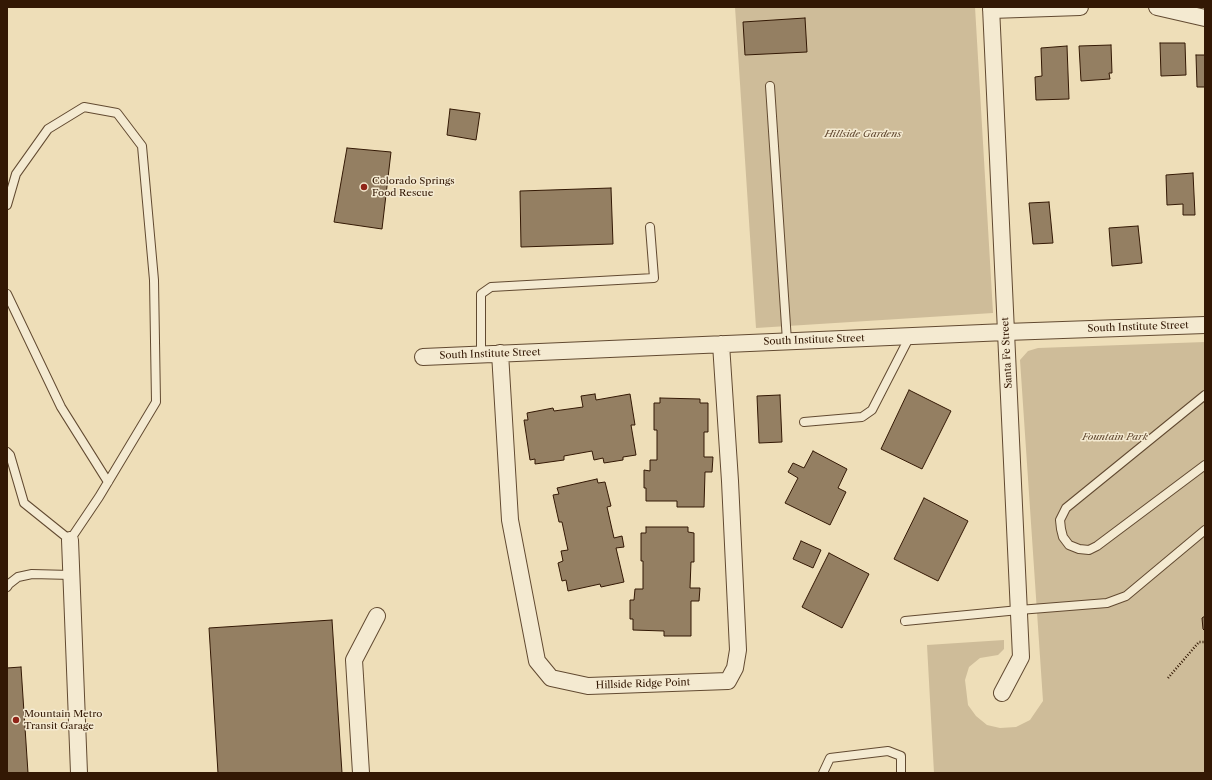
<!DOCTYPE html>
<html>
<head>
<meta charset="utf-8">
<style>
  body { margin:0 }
  #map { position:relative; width:1212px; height:780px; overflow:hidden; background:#eedeb8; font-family:"Libre Caslon Text",serif }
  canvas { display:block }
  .frame { position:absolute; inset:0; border:8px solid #331804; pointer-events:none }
</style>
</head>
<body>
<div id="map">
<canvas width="1212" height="780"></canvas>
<div class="frame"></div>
</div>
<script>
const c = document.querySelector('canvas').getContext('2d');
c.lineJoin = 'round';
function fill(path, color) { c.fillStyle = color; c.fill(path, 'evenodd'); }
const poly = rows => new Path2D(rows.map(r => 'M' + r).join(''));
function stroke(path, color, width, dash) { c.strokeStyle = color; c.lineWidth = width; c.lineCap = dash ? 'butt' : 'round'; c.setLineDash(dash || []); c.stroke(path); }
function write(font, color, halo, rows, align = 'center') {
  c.font = font + ' "Libre Caslon Text",serif'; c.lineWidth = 3; c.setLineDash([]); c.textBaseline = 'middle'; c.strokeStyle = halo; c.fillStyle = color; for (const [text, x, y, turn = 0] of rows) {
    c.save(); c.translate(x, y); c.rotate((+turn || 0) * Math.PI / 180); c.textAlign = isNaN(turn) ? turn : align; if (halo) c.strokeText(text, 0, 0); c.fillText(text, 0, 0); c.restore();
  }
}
fill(poly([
  [735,7,975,7,993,313,756,328],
  [1205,342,1205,773,934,773,927,645,1004,640,1004,649,998,655,980,658,969,667,965,680,968,705,976,716,987,725,1000,728,1016,727,1030,720,1043,701,1020,360,1028,351,1038,348]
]), '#cebc99');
const building = poly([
  [805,18,807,52,745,55,743,22,805,18],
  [1160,43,1185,43,1186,75,1161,76,1160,43],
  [1111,45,1112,73,1109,73,1110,79,1081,81,1079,46,1111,45],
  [1067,46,1069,99,1036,100,1035,77,1042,76,1041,48,1067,46],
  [1196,55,1205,55,1205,87,1197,87,1196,55],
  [450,109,480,113,476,140,447,135,450,109],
  [347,148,391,152,382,229,334,222,347,148],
  [1193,173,1195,215,1183,215,1183,204,1167,205,1166,175,1193,173],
  [611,188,613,244,521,247,520,191,611,188],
  [1049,202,1053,243,1033,244,1029,203,1049,202],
  [1138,226,1142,263,1112,266,1109,228,1138,226],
  [909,390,951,411,922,469,881,449,909,390],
  [595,394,596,400,630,394,635,425,631,425,636,455,623,457,623,460,604,463,603,458,594,460,592,451,564,456,564,460,535,464,535,459,530,460,524,420,528,420,527,413,553,408,554,411,583,407,581,396,595,394],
  [780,395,782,442,759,443,757,396,780,395],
  [660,398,700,399,700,403,708,403,708,432,704,432,704,457,713,457,712,472,705,472,704,507,677,507,677,501,646,501,646,488,644,488,644,470,650,471,650,460,657,460,657,430,654,430,654,403,660,403,660,398],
  [813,451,847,469,838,488,846,492,830,525,785,503,798,478,788,472,793,463,804,468,813,451],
  [597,479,598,483,605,482,611,506,607,507,614,538,622,536,624,547,616,548,624,582,601,587,600,584,568,591,566,580,562,581,558,563,563,561,561,551,568,550,562,522,559,522,553,495,559,494,557,488,597,479],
  [924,498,968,521,938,581,894,559,924,498],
  [646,527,688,527,688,532,694,533,694,562,691,562,690,588,700,588,699,601,691,601,691,636,664,636,664,631,633,630,633,619,630,619,630,600,634,600,635,589,643,589,643,561,641,561,641,533,646,533,646,527],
  [801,541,821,550,813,568,793,559,801,541],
  [829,553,869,574,842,628,802,607,829,553],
  [1205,616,1205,631,1203,629,1202,618,1205,616],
  [332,620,342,773,218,773,209,628,332,620],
  [21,667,28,773,7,773,7,668,21,667]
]);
fill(building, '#947f62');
stroke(building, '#331804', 1);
const service = poly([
  [770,86,787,341],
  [7,205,16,174,48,129,84,107,117,113,142,146,154,280,156,402,99,497,70,540,24,503,10,455,7,452],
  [7,294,61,407,108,482],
  [481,354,481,294,491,287,654,278,650,227],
  [1205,395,1066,508,1060,520,1061,529,1063,537,1069,545,1079,549,1089,550,1097,546,1205,465],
  [804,422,862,417,872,410,910,336],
  [7,587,9,584,18,577,32,574,71,575],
  [905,621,1019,610,1107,603,1126,596,1205,530],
  [823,773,830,758,888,751,901,756,901,773]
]);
const minor = poly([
  [991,7,1021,657,1002,693],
  [1157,7,1205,18],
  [991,10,1080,7],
  [500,353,510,520,537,661,551,678,588,686,728,681,735,668,738,650,730,481,721,344],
  [423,357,1006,332,1205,325],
  [70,540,79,773],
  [361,773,354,660,377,616]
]);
stroke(service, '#624a31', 10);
stroke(minor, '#624a31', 18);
stroke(poly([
  [1168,678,1199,642,1205,642]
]), '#331804', 2.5, [1, 2]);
stroke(service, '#f4ead1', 8);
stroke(minor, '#f4ead1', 16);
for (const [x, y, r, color] of [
  [364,187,4,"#8f2418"],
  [16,720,4,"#8f2418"]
]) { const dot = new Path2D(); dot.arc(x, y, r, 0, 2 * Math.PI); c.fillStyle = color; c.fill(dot); stroke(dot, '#f4ead1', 1.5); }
write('italic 10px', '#624931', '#f4ead1', [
  ["Hillside Gardens",863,134],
  ["Fountain Park",1115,437]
]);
write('10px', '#331804', '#f4ead1', [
  ["Colorado Springs",372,181],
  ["Food Rescue",372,193],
  ["Mountain Metro",24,714],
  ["Transit Garage",24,726]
], 'left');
write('10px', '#331804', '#f4ead1', [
  ["South Institute Street",1138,327,-2],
  ["South Institute Street",814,340,-2],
  ["Santa Fe Street",1007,353,-93],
  ["South Institute Street",490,354,-2],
  ["Hillside Ridge Point",643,684,-2]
]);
</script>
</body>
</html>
